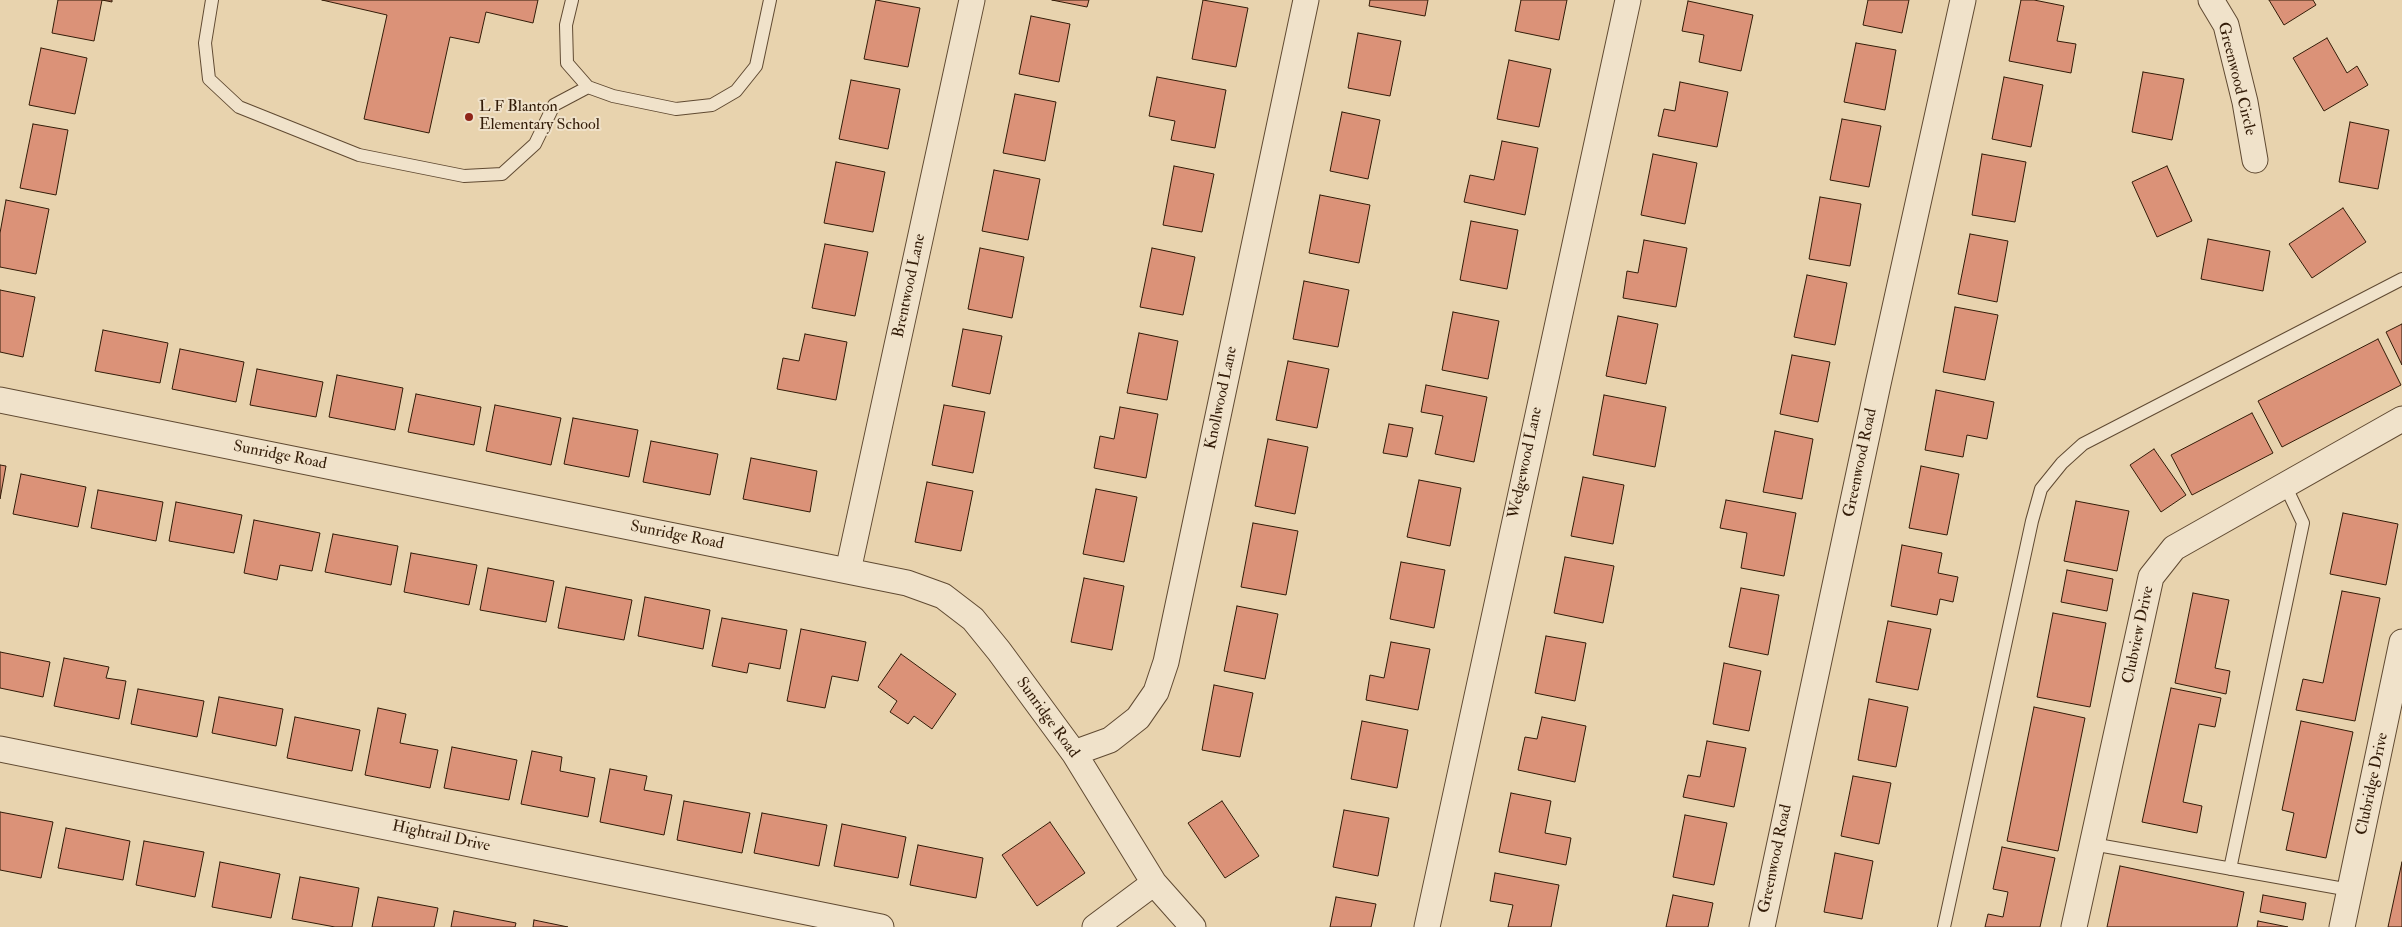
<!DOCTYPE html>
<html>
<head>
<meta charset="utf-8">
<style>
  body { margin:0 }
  canvas { display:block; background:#e8d3ae }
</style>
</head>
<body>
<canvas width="2402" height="927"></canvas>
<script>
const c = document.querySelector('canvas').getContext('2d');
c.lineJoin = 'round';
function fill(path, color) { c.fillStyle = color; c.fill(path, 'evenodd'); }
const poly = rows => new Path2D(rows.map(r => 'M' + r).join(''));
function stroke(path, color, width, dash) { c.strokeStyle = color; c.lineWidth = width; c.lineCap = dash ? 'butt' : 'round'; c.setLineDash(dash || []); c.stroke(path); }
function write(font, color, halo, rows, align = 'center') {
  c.font = font + ' "IM FELL Double Pica",serif'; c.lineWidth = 4; c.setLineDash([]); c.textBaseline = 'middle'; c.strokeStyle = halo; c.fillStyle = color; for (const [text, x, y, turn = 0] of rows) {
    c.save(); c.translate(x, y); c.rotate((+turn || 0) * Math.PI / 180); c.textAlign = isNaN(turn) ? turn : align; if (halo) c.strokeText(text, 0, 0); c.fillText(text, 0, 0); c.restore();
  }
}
const building = poly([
  [58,0,112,0,112,2,102,0,94,41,52,33,58,0],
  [322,0,538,0,533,23,486,12,479,43,450,37,429,133,364,119,387,15,322,0],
  [876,0,920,8,908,67,864,59,876,0],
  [1052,0,1089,0,1087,7,1052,0],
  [1203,0,1248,8,1236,67,1192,59,1203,0],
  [1370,0,1428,0,1425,16,1369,6,1370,0],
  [1521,0,1567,0,1559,40,1515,31,1521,0],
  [1868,0,1909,0,1902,33,1863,25,1868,0],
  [2021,0,2034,0,2064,6,2057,41,2076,44,2071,73,2009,61,2021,0],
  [2269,0,2313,0,2316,5,2284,25,2269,0],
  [1688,1,1753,15,1741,71,1699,62,1704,35,1682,31,1688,1],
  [1031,16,1070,24,1059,82,1019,74,1031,16],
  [1358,33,1401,41,1390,96,1348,88,1358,33],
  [2327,38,2347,73,2357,66,2368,85,2324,111,2293,58,2327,38],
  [1856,43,1896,50,1885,110,1844,102,1856,43],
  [41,48,87,58,75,114,29,105,41,48],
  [1509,60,1551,69,1539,127,1497,119,1509,60],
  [2143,72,2184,79,2172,140,2132,132,2143,72],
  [1157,77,1226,90,1215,148,1171,140,1175,121,1149,116,1157,77],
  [2004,77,2043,85,2031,147,1992,139,2004,77],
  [851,80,900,89,888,149,839,139,851,80],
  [1680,82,1728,92,1717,147,1658,136,1664,109,1675,111,1680,82],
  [1015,94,1056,102,1045,161,1003,153,1015,94],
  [1342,112,1380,120,1368,179,1330,171,1342,112],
  [1842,119,1881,126,1869,187,1830,180,1842,119],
  [2350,122,2389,130,2378,189,2339,182,2350,122],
  [33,124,68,130,56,195,20,188,33,124],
  [1502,141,1538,148,1525,215,1464,202,1470,175,1494,180,1502,141],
  [1653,154,1697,163,1685,224,1641,215,1653,154],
  [1982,154,2026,162,2015,222,1972,215,1982,154],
  [836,162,885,172,873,232,824,223,836,162],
  [1174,166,1214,174,1202,232,1163,225,1174,166],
  [2167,166,2192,221,2157,237,2132,182,2167,166],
  [994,170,1040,179,1028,240,982,231,994,170],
  [1320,195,1370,205,1359,263,1309,253,1320,195],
  [1820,197,1861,204,1850,266,1809,259,1820,197],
  [6,200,49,209,36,274,0,267,0,233,6,200],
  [2343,208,2366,242,2312,278,2289,244,2343,208],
  [1471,221,1518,230,1507,289,1460,280,1471,221],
  [1970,234,2008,241,1997,302,1958,294,1970,234],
  [2208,239,2270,251,2263,291,2201,279,2208,239],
  [1644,240,1687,248,1676,307,1623,298,1627,271,1638,273,1644,240],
  [825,244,868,252,855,316,812,308,825,244],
  [980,248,1024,257,1012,318,968,309,980,248],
  [1152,248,1195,257,1183,315,1140,307,1152,248],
  [1807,275,1847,283,1835,345,1794,337,1807,275],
  [1304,281,1349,290,1338,347,1293,339,1304,281],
  [0,290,35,297,23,357,0,352,0,290],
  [1955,307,1998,315,1985,380,1943,372,1955,307],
  [1453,312,1499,321,1488,379,1442,370,1453,312],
  [1618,316,1658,324,1646,384,1606,376,1618,316],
  [2402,324,2402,365,2386,332,2402,324],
  [963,329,1002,336,990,394,952,386,963,329],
  [103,330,168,343,160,383,95,371,103,330],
  [1139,333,1178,341,1167,400,1127,393,1139,333],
  [805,334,847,342,836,400,777,389,783,358,799,361,805,334],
  [2378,339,2401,385,2282,447,2258,401,2378,339],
  [180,349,244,362,236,402,172,389,180,349],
  [1792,355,1830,362,1818,422,1780,414,1792,355],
  [1288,361,1329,369,1317,428,1276,420,1288,361],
  [257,369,323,382,316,417,250,405,257,369],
  [337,375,403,388,395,430,329,417,337,375],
  [1426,385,1487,397,1474,462,1435,454,1443,416,1421,412,1426,385],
  [1936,390,1994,402,1987,439,1967,435,1963,457,1925,450,1936,390],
  [416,394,481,407,474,445,408,432,416,394],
  [1604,395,1666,407,1655,467,1593,455,1604,395],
  [495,405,561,418,551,465,486,451,495,405],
  [944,405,985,412,973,473,932,465,944,405],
  [1120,407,1158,414,1146,478,1094,468,1100,436,1114,439,1120,407],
  [2252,413,2273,453,2192,495,2171,455,2252,413],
  [573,418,638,430,629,477,564,464,573,418],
  [1389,424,1413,428,1407,457,1383,453,1389,424],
  [1775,431,1813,439,1802,499,1763,492,1775,431],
  [1268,439,1308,447,1295,514,1255,506,1268,439],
  [651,441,718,454,710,495,643,482,651,441],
  [2154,449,2186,495,2161,512,2130,465,2154,449],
  [751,458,817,471,810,512,743,499,751,458],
  [0,465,6,466,0,499,0,465],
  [1921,466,1959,474,1947,535,1909,528,1921,466],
  [21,474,86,487,78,527,13,514,21,474],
  [1583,477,1624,485,1613,544,1571,536,1583,477],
  [1419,480,1461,488,1450,546,1407,537,1419,480],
  [927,482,973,491,961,551,915,542,927,482],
  [1096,489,1137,497,1124,562,1083,554,1096,489],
  [98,490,163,502,156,541,91,528,98,490],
  [1726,500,1796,513,1784,576,1741,568,1747,533,1720,528,1726,500],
  [2076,501,2129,511,2117,571,2064,561,2076,501],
  [176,502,242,515,234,553,169,541,176,502],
  [2343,513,2398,524,2386,585,2330,574,2343,513],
  [254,520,320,533,312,571,280,565,277,580,244,573,254,520],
  [1253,523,1298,531,1286,595,1241,587,1253,523],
  [333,534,398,546,391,585,325,572,333,534],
  [1902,545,1942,553,1938,573,1958,577,1953,602,1940,599,1937,615,1891,606,1902,545],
  [411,553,477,565,469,605,404,592,411,553],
  [1565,557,1614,566,1603,623,1554,613,1565,557],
  [1401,562,1445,570,1434,628,1390,619,1401,562],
  [488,568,554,581,546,622,480,610,488,568],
  [2067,570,2113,579,2107,611,2061,602,2067,570],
  [1084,578,1124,586,1112,650,1071,642,1084,578],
  [566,587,632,600,624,640,558,628,566,587],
  [1741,588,1779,595,1768,655,1729,647,1741,588],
  [2342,591,2380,598,2355,721,2296,710,2303,679,2323,683,2342,591],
  [2193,593,2229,600,2215,668,2230,671,2226,694,2175,683,2193,593],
  [645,597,710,610,703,649,638,636,645,597],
  [1237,606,1278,614,1265,679,1224,671,1237,606],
  [2053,613,2106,623,2090,707,2037,697,2053,613],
  [722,618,787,630,780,669,749,663,747,673,712,666,722,618],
  [1888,621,1931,629,1918,690,1876,682,1888,621],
  [801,629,866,642,858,681,832,676,825,708,787,701,801,629],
  [1546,636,1586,643,1575,701,1535,693,1546,636],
  [1391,642,1430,649,1418,710,1366,700,1370,675,1384,678,1391,642],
  [0,652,50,662,43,697,0,688,0,652],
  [901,654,956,694,932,729,914,716,908,724,890,712,897,701,878,687,901,654],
  [64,658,109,667,106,678,126,681,119,719,54,706,64,658],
  [1724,663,1761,671,1749,731,1713,724,1724,663],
  [1214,685,1253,693,1240,757,1202,750,1214,685],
  [2171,688,2221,698,2215,727,2199,724,2183,802,2202,806,2197,833,2142,822,2171,688],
  [138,689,204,701,197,737,131,724,138,689],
  [219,697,283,709,276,746,212,733,219,697],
  [1869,699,1908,707,1896,767,1858,760,1869,699],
  [2034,707,2085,718,2058,851,2007,841,2034,707],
  [378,708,406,714,400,743,438,750,430,788,365,775,378,708],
  [295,717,360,730,352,771,287,758,295,717],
  [1542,717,1586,726,1575,782,1518,770,1525,737,1537,739,1542,717],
  [1362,721,1408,730,1397,788,1351,779,1362,721],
  [2301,721,2353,732,2326,858,2286,850,2294,813,2282,810,2301,721],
  [1707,741,1746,748,1734,807,1683,797,1688,775,1700,777,1707,741],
  [452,747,517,760,509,800,444,788,452,747],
  [532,751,562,757,560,771,595,778,588,817,521,804,532,751],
  [610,769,647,776,644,790,672,795,664,835,600,822,610,769],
  [1853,776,1891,783,1879,844,1841,836,1853,776],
  [1511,793,1551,801,1545,833,1571,838,1566,865,1499,852,1511,793],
  [684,801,750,813,742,853,677,840,684,801],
  [1222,801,1259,856,1225,878,1188,823,1222,801],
  [1344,810,1389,818,1378,876,1333,867,1344,810],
  [0,812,53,822,41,878,0,870,0,812],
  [762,813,827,825,819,866,754,853,762,813],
  [1685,815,1727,823,1714,885,1673,877,1685,815],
  [1050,822,1085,873,1037,906,1002,855,1050,822],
  [842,824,906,837,898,878,834,866,842,824],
  [66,828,130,841,123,880,58,868,66,828],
  [144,841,204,852,195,897,136,885,144,841],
  [918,845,983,858,976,898,910,885,918,845],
  [2002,847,2055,858,2040,927,1985,927,1988,914,2003,917,2008,892,1993,889,2002,847],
  [1835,853,1873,861,1862,919,1824,912,1835,853],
  [220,862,280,874,271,918,212,907,220,862],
  [2402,862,2402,927,2388,927,2402,862],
  [2120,866,2244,892,2237,927,2107,927,2120,866],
  [1495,873,1559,885,1551,927,1508,927,1513,905,1490,901,1495,873],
  [300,877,359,888,352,927,335,927,292,919,300,877],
  [1673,895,1713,903,1708,927,1666,927,1673,895],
  [2263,895,2306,903,2303,920,2260,912,2263,895],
  [378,897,438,908,434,927,372,927,378,897],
  [1336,897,1376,904,1371,927,1330,927,1336,897],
  [454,911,516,923,515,927,451,927,454,911],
  [534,920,568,927,533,927,534,920],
  [2258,921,2288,927,2257,927,2258,921]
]);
fill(building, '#db9278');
stroke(building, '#331c08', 1);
const lane = poly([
  [212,0,205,43,209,79,239,107,359,155,464,176,502,174,535,144,554,105,588,87],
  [572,0,566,25,567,63,588,87,613,96,676,109,712,105,736,91,756,66,770,0],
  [2092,844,2350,890],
  [2230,869,2303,523,2285,485],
  [1944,927,2032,521,2041,489,2062,463,2083,444,2402,279]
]);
const street = poly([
  [2211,0,2226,25,2245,102,2255,160],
  [0,400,907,583,943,596,973,619,999,651,1074,753,1154,883,1193,927],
  [848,571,972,0],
  [0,749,881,927],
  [1074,753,1110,740,1138,718,1156,692,1166,662,1306,0],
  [1095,927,1154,883],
  [1427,927,1628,0],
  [1762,927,1878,384,1963,0],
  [2074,927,2151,577,2174,548,2402,419],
  [2342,927,2402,642]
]);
stroke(lane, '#604a32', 14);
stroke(street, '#604a32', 27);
stroke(lane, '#f0e2ca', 12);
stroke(street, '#f0e2ca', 25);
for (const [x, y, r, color] of [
  [469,117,5,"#8f2418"]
]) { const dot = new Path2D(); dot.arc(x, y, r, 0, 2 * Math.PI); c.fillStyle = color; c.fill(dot); stroke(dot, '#f0e2ca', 2); }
write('16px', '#331c08', '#f0e2ca', [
  ["Greenwood Circle",2236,79,76],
  ["Brentwood Lane",910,286,-78],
  ["Knollwood Lane",1222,398,-78],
  ["Sunridge Road",280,456,11],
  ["Wedgewood Lane",1526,463,-78],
  ["Greenwood Road",1861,463,-78],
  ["Sunridge Road",677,536,11],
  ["Clubview Drive",2139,635,-78],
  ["Sunridge Road",1047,718,54],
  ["Clubridge Drive",2373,784,-78],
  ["Hightrail Drive",441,837,12],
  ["Greenwood Road",1776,859,-78]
]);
write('16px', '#331c08', '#f0e2ca', [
  ["L F Blanton",479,108],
  ["Elementary School",479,126]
], 'left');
</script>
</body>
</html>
